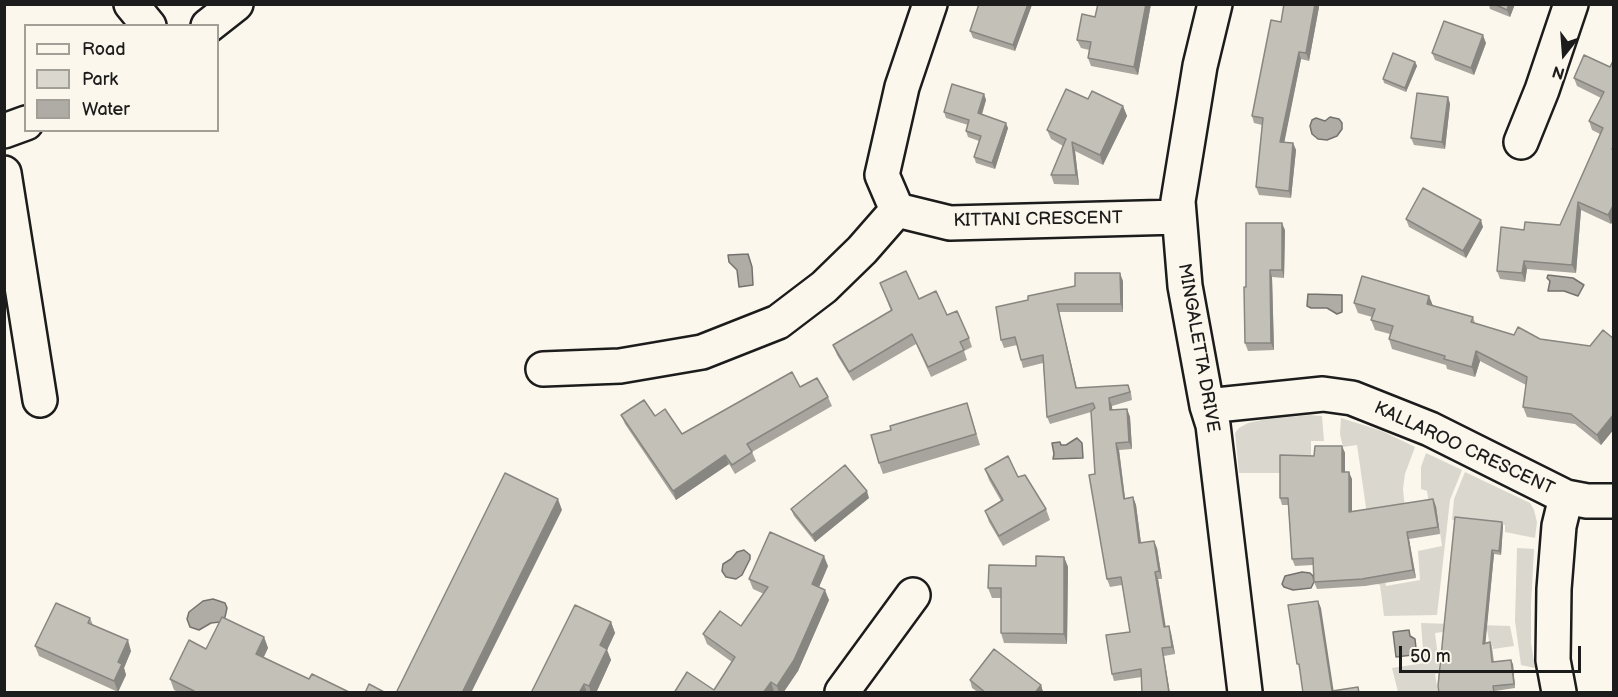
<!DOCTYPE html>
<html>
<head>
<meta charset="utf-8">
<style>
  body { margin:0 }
  #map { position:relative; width:1618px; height:697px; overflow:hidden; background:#fbf7ec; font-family:"Balsamiq Sans",sans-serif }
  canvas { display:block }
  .frame { position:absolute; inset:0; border:6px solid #1c1c1c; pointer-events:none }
  .legend { position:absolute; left:24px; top:24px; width:195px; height:108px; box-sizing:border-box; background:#fbf7ec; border:2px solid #a29f99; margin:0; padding:8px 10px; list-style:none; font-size:18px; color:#1c1c1c }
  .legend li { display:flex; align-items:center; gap:12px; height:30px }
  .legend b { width:30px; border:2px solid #a29f99 }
  .north { position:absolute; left:1534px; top:24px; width:60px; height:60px; -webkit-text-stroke:4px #fbf7ec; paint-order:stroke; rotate:197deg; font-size:16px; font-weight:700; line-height:24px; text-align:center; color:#1c1c1c }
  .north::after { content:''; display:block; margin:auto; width:21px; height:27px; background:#1c1c1c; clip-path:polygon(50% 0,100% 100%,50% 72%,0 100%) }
  .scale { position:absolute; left:1399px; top:646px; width:182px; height:27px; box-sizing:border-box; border:3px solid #1c1c1c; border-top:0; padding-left:8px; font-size:18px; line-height:21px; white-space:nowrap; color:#1c1c1c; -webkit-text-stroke:4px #fbf7ec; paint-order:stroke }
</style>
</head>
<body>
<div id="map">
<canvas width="1618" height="697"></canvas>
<div class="frame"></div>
<ul class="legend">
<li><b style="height:8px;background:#fbf7ec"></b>Road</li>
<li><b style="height:16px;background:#dad7ce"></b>Park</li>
<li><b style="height:16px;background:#afaca5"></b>Water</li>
</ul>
<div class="north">N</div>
<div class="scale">50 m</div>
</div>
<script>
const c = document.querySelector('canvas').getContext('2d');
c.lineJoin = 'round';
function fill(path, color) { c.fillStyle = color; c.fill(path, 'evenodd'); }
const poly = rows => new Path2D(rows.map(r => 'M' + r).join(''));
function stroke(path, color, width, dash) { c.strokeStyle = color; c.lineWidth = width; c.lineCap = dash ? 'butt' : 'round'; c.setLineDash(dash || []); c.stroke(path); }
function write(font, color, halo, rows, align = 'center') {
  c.font = font + ' "Balsamiq Sans",sans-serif'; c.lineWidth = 4.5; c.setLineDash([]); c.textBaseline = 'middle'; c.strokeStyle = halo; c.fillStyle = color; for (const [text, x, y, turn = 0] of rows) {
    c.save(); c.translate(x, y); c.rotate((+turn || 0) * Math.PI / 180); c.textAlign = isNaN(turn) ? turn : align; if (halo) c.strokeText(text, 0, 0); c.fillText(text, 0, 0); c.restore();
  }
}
fill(poly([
  [1310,415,1322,416,1324,441,1311,441,1311,460,1281,473,1239,473,1235,433,1239,428,1248,423,1267,419],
  [1341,418,1382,431,1415,447,1405,474,1403,489,1405,509,1373,515,1386,586,1420,580,1418,551,1442,546,1436,505,1429,505,1427,491,1421,489,1421,467,1426,453,1462,470,1450,500,1437,615,1384,616,1380,585,1377,584,1357,445,1343,447,1340,434],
  [1465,472,1530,503,1534,510,1537,522,1535,538,1505,532,1505,525,1452,520,1454,499],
  [1517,548,1534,549,1531,605,1531,643,1535,668,1521,665,1515,621],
  [1421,623,1510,626,1514,646,1493,649,1493,646,1490,646,1487,629,1469,631,1468,629,1435,633,1440,673,1435,674,1438,692,1398,692,1392,668,1424,663]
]), '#dad7ce');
const water = poly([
  [1330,117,1339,119,1342,123,1342,129,1337,136,1327,140,1318,139,1312,134,1310,126,1312,120,1316,118,1325,121,1330,117],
  [748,254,752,267,753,285,739,287,737,270,729,262,728,255,748,254],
  [1548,275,1573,278,1584,285,1578,296,1564,291,1548,291,1550,281,1547,278,1548,275],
  [1308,294,1342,295,1342,312,1337,314,1327,308,1311,308,1307,306,1308,294],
  [1077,438,1082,443,1083,458,1053,459,1054,454,1052,443,1060,442,1061,445,1066,445,1077,438],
  [744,550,750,555,750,559,742,575,736,579,726,577,722,571,723,564,731,559,737,552,744,550],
  [1302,572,1310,573,1313,576,1314,582,1311,588,1293,590,1284,587,1282,584,1285,576,1302,572],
  [213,599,225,603,227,608,225,617,220,622,211,623,199,630,190,627,187,619,189,612,203,601,213,599],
  [1409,630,1410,636,1415,639,1416,648,1412,655,1396,657,1393,632,1409,630]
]);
fill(water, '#afaca5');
stroke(water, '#74726e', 1.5);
const minor = poly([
  [131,4,149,26],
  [930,4,902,87,882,175,897,210,950,223,1179,217],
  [1215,4,1200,66,1178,201,1185,286,1207,406,1213,425,1245,692],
  [208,26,236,4],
  [4,131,26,123],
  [1521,142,1542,90,1571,4],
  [4,173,40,400],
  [543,369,620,366,702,352,778,322,824,287,862,250,897,210],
  [1207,406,1323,394,1352,398,1430,429,1566,497,1587,501,1614,501],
  [842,692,913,595],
  [1559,692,1553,660,1554,589,1559,526,1566,497]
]);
stroke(minor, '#1c1c1c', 38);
stroke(minor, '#fbf7ec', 33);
fill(poly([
  [979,4,1032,4,1015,51,973,38,970,31],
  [1098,4,1151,4,1138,75,1091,66,1088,58,1089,50,1081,48,1077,40,1095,17],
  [1284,4,1318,4,1319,7,1309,61,1301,59,1284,142,1293,143,1296,150,1291,198,1259,195,1256,187,1262,125,1254,123,1252,116,1281,22],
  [1487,4,1515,4,1510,17,1490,9,1489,5],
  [1486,43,1474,75,1435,60,1432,53],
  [1614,59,1614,219,1611,224,1581,210,1576,273,1527,269,1525,282,1500,279,1497,271,1524,230,1560,225,1600,134,1592,130,1589,121,1601,98,1577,86,1574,78,1610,67],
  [1415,62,1417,66,1406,92,1384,83,1383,79],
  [984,94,986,100,982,115,1008,128,995,169,976,163,974,157,979,141,968,137,966,131,968,125,946,118,944,112],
  [1448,97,1450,104,1445,149,1414,145,1411,138],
  [1088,99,1123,106,1127,116,1103,165,1075,151,1079,185,1054,184,1051,175,1063,146,1051,139,1047,130],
  [1406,219,1483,227,1466,258,1409,227],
  [1285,230,1284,278,1272,277,1274,350,1248,351,1245,343,1246,287],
  [1123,281,1123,312,1059,312,1077,388,1128,385,1131,393,1132,400,1112,406,1112,410,1127,409,1130,417,1132,449,1119,450,1125,498,1133,497,1136,505,1141,543,1157,548,1162,579,1158,579,1165,626,1171,633,1175,654,1164,656,1142,677,1114,681,1112,674,1130,632,1122,585,1110,587,1107,579,1095,474,1091,412,1050,424,1047,417,1043,363,1023,368,1017,345,1004,348,1001,340,996,307],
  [880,283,919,299,947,315,969,338,972,347,964,351,967,360,931,377,916,344,853,381,837,355,833,345,891,311],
  [1429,296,1433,306,1473,317,1475,323,1514,335,1590,346,1614,339,1614,429,1601,445,1575,424,1527,417,1523,407,1526,385,1480,361,1475,377,1447,369,1446,365,1392,349,1389,339,1390,334,1375,330,1371,320,1372,317,1358,313,1354,303],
  [800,387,828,397,832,406,752,452,756,461,735,474,729,464,676,500,625,424,621,415,655,416,682,434],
  [967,403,980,445,883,474,879,463,891,430],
  [1342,446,1345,453,1345,472,1352,479,1352,512,1436,506,1440,534,1409,539,1416,578,1365,586,1317,589,1314,582,1313,565,1295,566,1292,559,1288,505,1282,505,1280,498,1314,456],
  [985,469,1018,477,1046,509,1050,520,1003,546,989,522,985,511,1001,501,989,480],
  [869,498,815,542,794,516,791,509],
  [1455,517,1503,526,1501,555,1494,554,1485,643,1490,642,1492,647,1494,662,1513,664,1515,688,1495,691,1439,693],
  [1064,557,1068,567,1067,644,1004,643,1001,633,1001,598,992,598,988,588,1036,566],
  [828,566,819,587,829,600,798,671,783,693,714,690,732,662,707,644,703,634,741,626,764,594,753,589,749,579],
  [90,618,93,625,131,651,124,668,126,675,118,692,39,656,35,646],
  [611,622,615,633,607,650,611,660,596,693,531,693],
  [264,637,268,648,264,657,309,679,351,693,180,693,174,690,170,679,206,649],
  [970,680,1041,685,1043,692,979,693,972,688]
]), '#a8a59e');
fill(poly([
  [1028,4,1032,5,1015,51,1013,45],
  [1146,4,1151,4,1138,75,1134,67],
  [1314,4,1318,4,1319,7,1309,61,1306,53],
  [1509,4,1515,4,1510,17,1507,10],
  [1483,35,1486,43,1474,75,1471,68],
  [1299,52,1301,59,1283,149,1280,142],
  [1415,62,1417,66,1406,92,1405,88],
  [984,94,986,100,980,119,978,113],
  [1448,97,1450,104,1445,149,1442,142],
  [1123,106,1127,116,1103,165,1100,155],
  [1006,123,1008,128,995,169,992,163],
  [1072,142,1075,151,1079,185,1076,175],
  [1293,143,1296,150,1291,198,1289,191],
  [1578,202,1581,210,1576,273,1572,265],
  [1614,204,1614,219,1611,224,1608,215],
  [1481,220,1483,227,1466,258,1463,251],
  [1282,223,1285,230,1284,278,1282,270],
  [1524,261,1527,269,1525,282,1522,273],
  [1270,270,1272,277,1274,350,1271,343],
  [1120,273,1123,281,1123,312,1121,304],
  [1429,296,1433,306,1427,304],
  [1057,304,1059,312,1078,395,1076,388],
  [1476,351,1480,361,1475,377,1472,367],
  [1109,398,1112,406,1113,418,1110,410],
  [1127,409,1130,417,1132,449,1129,442],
  [1614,414,1614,429,1601,445,1597,435],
  [1116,443,1119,450,1126,506,1124,499],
  [1342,446,1345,453,1345,479,1342,472],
  [725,455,729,464,676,500,673,491],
  [1349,472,1352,479,1352,520,1349,512],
  [867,491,869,498,815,542,812,535],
  [1133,497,1136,505,1142,551,1139,543],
  [558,499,562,510,471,693,462,693],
  [1433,499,1436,506,1440,534,1438,527],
  [1502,522,1503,526,1501,555,1499,551],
  [1407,532,1409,539,1416,578,1413,570],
  [1154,541,1157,548,1162,579,1159,571],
  [1492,550,1494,554,1485,648,1483,644],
  [824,556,828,566,816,594,812,584],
  [1064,557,1068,567,1067,644,1064,634],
  [1155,572,1158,579,1167,634,1164,627],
  [825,590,829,600,798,671,783,693,779,693,777,686],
  [1318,601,1321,608,1334,693,1332,693],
  [611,622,615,633,607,650,611,660,596,693,591,693,589,686,600,645],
  [1169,626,1171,633,1175,654,1172,647],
  [264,637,268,648,260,664,256,654],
  [128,640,131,651,124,668,126,675,118,692,114,681,118,662],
  [1162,648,1164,656,1170,693,1169,693],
  [1511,660,1513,664,1515,688,1514,684],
  [771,682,774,692,763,693],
  [584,684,587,693,579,693],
  [1041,685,1043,692,1035,693]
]), '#888681');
const building = poly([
  [979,4,1028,4,1013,45,970,31,979,4],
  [1098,4,1146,4,1134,67,1088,58,1091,42,1077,40,1082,14,1095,17,1098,4],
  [1284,4,1315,4,1306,53,1299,52,1280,142,1293,143,1289,191,1256,187,1263,118,1252,116,1271,20,1281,22,1284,4],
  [1494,4,1509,4,1507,10,1494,4],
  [1444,21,1483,35,1471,68,1432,53,1444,21],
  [1393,53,1415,62,1405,88,1383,79,1393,53],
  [1584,55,1610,67,1614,59,1614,147,1612,149,1614,150,1614,204,1608,215,1578,202,1572,265,1524,261,1522,273,1497,271,1501,227,1524,230,1525,222,1560,225,1603,128,1589,121,1604,92,1574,78,1584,55],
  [952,84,984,94,978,113,1006,123,992,163,974,157,981,136,966,131,969,120,944,112,952,84],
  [1066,89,1088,99,1092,91,1123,106,1100,155,1072,142,1076,175,1051,175,1066,139,1047,130,1066,89],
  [1417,93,1448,97,1442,142,1411,138,1417,93],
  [1423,188,1481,220,1463,251,1406,219,1423,188],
  [1246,223,1282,223,1282,270,1270,270,1271,343,1245,343,1244,287,1246,287,1246,223],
  [906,271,919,299,936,291,947,315,957,311,969,338,960,342,964,350,928,367,912,334,849,372,833,345,892,310,880,283,906,271],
  [1075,273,1120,273,1121,304,1057,304,1076,388,1128,385,1130,392,1109,398,1110,410,1127,409,1129,442,1116,443,1124,499,1133,497,1139,543,1154,541,1159,571,1155,572,1164,627,1169,626,1172,647,1162,648,1169,693,1142,693,1141,669,1112,674,1106,635,1130,632,1121,577,1107,579,1089,475,1095,474,1091,411,1095,408,1093,403,1047,417,1043,355,1021,360,1015,337,1001,340,996,307,1028,300,1028,296,1075,286,1075,273],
  [1362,276,1429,296,1427,304,1473,317,1471,322,1514,335,1518,327,1540,339,1590,346,1603,330,1614,339,1614,414,1597,435,1571,414,1523,407,1527,377,1476,351,1472,367,1444,359,1445,356,1389,339,1393,326,1371,320,1375,309,1354,303,1362,276],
  [792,372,800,387,817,378,828,397,747,444,752,452,732,465,725,455,673,491,621,415,644,400,655,416,665,409,682,434,792,372],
  [967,403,976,434,879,463,871,435,891,430,890,426,967,403],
  [1315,446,1342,446,1342,472,1349,472,1349,512,1433,499,1438,527,1407,532,1413,570,1362,579,1314,582,1313,558,1292,559,1288,498,1280,498,1280,455,1314,456,1315,446],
  [1008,456,1018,477,1025,475,1046,509,999,536,985,511,1003,500,985,469,1008,456],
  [845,465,867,491,812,535,791,509,845,465],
  [505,473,558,499,462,693,396,693,505,473],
  [1455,517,1502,522,1499,551,1492,550,1483,644,1490,642,1492,662,1511,660,1514,684,1493,686,1494,693,1439,693,1438,686,1455,517],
  [770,532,824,556,812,584,825,590,794,660,777,686,771,682,763,693,674,693,687,672,714,690,735,657,703,634,720,611,741,626,768,587,749,579,770,532],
  [1036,556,1064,557,1064,634,1001,633,1001,588,988,588,989,565,1036,566,1036,556],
  [1318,601,1332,691,1358,687,1359,693,1303,693,1299,664,1297,664,1288,605,1318,601],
  [56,603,90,618,88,623,128,640,118,662,122,664,114,681,35,646,56,603],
  [575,605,611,622,600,645,607,649,589,686,584,684,579,693,531,693,575,605],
  [222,617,264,637,256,654,309,679,312,674,351,693,193,693,194,691,170,679,189,640,206,649,222,617],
  [994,649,1041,685,1035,693,986,693,970,680,994,649],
  [369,684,386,693,365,693,369,684]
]);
fill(building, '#c3c0b8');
stroke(building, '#888681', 1.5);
write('18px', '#1c1c1c', '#fbf7ec', [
  ["KITTANI CRESCENT",1038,220,-1],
  ["MINGALETTA DRIVE",1198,348,80],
  ["KALLAROO CRESCENT",1464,449,25]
]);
</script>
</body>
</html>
